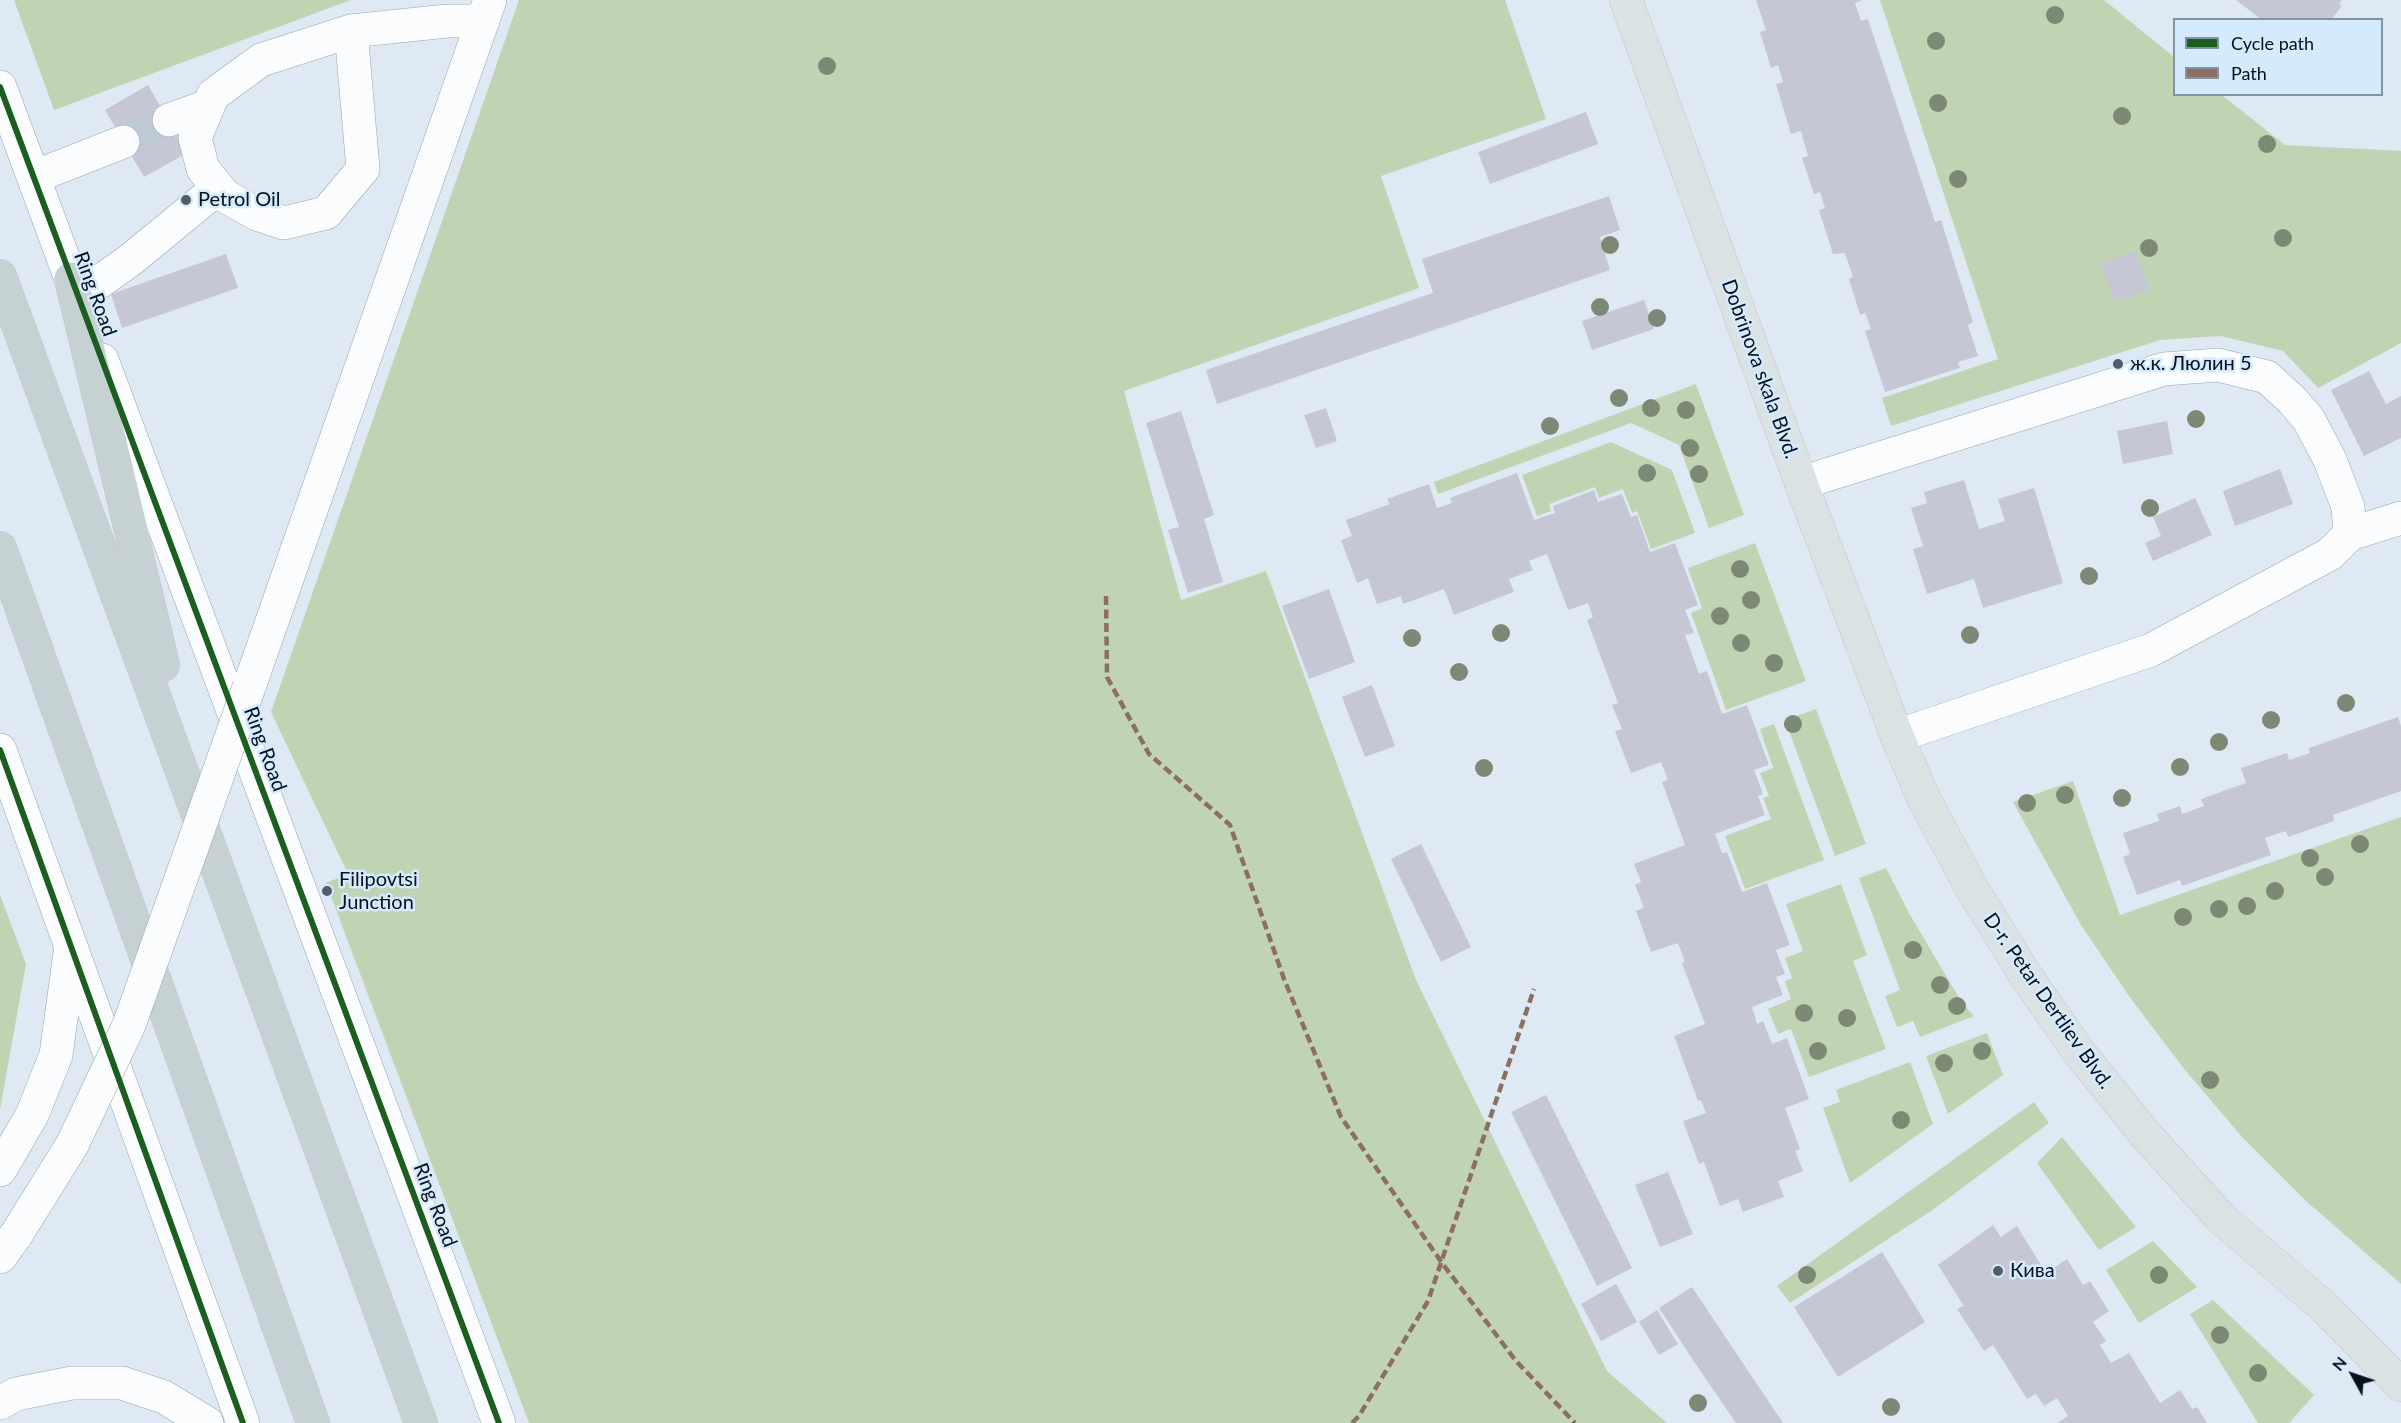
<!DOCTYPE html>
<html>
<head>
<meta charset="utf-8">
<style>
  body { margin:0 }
  #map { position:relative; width:2401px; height:1423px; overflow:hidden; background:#dee9f4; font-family:Lato,sans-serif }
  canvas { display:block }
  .legend { position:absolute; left:2173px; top:18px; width:210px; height:78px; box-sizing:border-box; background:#d5eafd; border:2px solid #8293a3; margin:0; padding:8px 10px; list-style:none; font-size:18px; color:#05111c }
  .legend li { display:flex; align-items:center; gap:12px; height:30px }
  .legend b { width:30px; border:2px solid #8293a3 }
  .north { position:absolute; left:2323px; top:1345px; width:60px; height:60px; -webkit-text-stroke:4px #d5eafd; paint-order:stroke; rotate:310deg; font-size:16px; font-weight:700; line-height:24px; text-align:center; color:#05111c }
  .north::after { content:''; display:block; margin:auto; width:21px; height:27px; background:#05111c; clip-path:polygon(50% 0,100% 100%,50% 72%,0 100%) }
</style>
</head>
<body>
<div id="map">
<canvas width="2401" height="1423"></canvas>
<ul class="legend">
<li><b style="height:8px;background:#1b5e20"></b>Cycle path</li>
<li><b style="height:8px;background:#8d6e63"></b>Path</li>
</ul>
<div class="north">N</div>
</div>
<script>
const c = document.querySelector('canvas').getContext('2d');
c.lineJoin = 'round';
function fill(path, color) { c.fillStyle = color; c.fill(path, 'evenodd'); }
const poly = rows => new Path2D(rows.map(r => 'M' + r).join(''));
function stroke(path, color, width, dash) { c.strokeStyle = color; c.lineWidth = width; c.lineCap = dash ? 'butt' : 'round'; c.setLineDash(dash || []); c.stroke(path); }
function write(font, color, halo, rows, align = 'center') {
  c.font = font + ' Lato,sans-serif'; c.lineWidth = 5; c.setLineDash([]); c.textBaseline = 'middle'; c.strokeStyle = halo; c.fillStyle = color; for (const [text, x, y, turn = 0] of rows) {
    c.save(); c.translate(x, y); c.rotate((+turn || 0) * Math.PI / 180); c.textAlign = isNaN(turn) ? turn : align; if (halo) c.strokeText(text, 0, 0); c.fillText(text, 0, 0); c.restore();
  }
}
fill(poly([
  [14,0,351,0,54,110],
  [519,0,1505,0,1546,119,1381,176,1419,288,1124,391,1181,600,1266,571,1416,980,1607,1371,1667,1423,529,1423,326,883,348,874,271,712],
  [1880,0,2104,0,2174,57,2174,94,2222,95,2285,145,2401,151,2401,343,2318,388,2283,351,2221,336,2160,340,1891,426,1882,398,1998,359],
  [1696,384,1744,515,1709,528,1679,445,1631,423,1438,494,1434,482],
  [1611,442,1672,470,1695,533,1651,549,1637,511,1632,513,1623,489,1599,498,1595,487,1549,504,1551,511,1537,516,1522,475],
  [1755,543,1806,681,1726,710,1691,613,1702,608,1688,568],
  [1816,709,1866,844,1835,856,1785,720],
  [1774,724,1824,860,1745,889,1725,836,1771,819,1763,798,1769,796,1760,773,1773,768,1760,729],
  [2073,781,2120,915,2401,817,2401,1284,2306,1201,2243,1138,2185,1070,2131,999,2081,925,2013,802],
  [1886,868,1909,913,1962,1003,1974,1016,1920,1037,1913,1021,1897,1027,1885,996,1900,990,1859,878],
  [1841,884,1867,955,1853,961,1886,1049,1809,1077,1791,1029,1778,1034,1768,1009,1791,999,1785,981,1792,978,1785,958,1803,951,1786,904],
  [0,895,26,964,0,1110],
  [1987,1033,2003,1075,1948,1114,1926,1056],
  [1910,1062,1933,1124,1850,1183,1823,1108,1840,1102,1836,1090],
  [2034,1102,2049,1123,1934,1209,1790,1303,1777,1286],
  [2062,1137,2136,1227,2099,1250,2037,1163],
  [2153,1241,2197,1287,2139,1323,2106,1270],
  [2213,1300,2314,1395,2289,1423,2258,1423,2190,1314]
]), '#c0d4b3');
fill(poly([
  [1756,0,1863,0,1855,3,1861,21,1868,19,1935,222,1941,220,1973,322,1968,325,1978,356,1958,362,1960,368,1885,392,1865,331,1871,329,1865,313,1860,315,1849,279,1853,277,1845,253,1833,254,1819,210,1825,208,1820,192,1814,194,1802,158,1808,156,1801,131,1791,134,1776,84,1783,82,1778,65,1771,68,1760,32,1766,30],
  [2236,0,2342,0,2339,4,2342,6,2331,20,2262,20],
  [148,85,187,153,144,177,105,110],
  [1586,112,1598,144,1490,184,1478,152],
  [1609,196,1620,230,1600,237,1610,270,1217,404,1206,370,1433,293,1422,259],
  [2135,251,2150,289,2115,302,2100,264],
  [226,254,238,288,122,328,111,294],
  [1644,300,1654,329,1592,350,1582,321],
  [2369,371,2386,404,2401,396,2401,438,2364,456,2331,390],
  [1326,408,1337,441,1316,448,1304,415],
  [1181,411,1214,515,1204,519,1223,582,1188,593,1168,530,1179,527,1146,423],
  [2167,421,2173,454,2123,464,2117,431],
  [2280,469,2293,504,2235,526,2223,491],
  [1517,473,1534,520,1555,513,1553,506,1594,490,1598,502,1622,494,1631,517,1637,515,1650,552,1675,543,1698,605,1685,610,1694,633,1685,635,1699,674,1707,671,1722,714,1747,705,1769,765,1754,770,1763,794,1758,796,1765,815,1715,834,1722,853,1727,852,1742,892,1767,883,1790,945,1776,950,1785,974,1776,977,1783,995,1752,1007,1757,1024,1763,1021,1772,1044,1787,1038,1809,1099,1785,1108,1800,1149,1795,1151,1803,1171,1778,1181,1784,1197,1743,1212,1738,1199,1720,1206,1704,1162,1699,1164,1683,1121,1706,1113,1701,1100,1698,1101,1674,1036,1705,1024,1682,963,1685,962,1678,943,1651,952,1636,911,1644,908,1635,885,1641,882,1634,864,1685,845,1662,782,1668,780,1661,762,1631,773,1615,731,1622,729,1612,705,1618,703,1587,620,1593,617,1588,603,1568,610,1547,554,1529,561,1533,570,1509,579,1514,592,1454,615,1444,589,1403,604,1401,596,1377,604,1368,578,1357,583,1341,540,1352,536,1346,520,1390,504,1387,499,1429,484,1437,508,1452,503,1450,498],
  [1964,480,1979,529,2005,521,1998,499,2034,488,2063,583,1983,608,1974,579,1927,594,1913,549,1923,546,1911,508,1927,503,1924,492],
  [2195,498,2212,535,2153,561,2145,543,2161,536,2153,517],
  [1329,589,1355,662,1309,679,1282,606],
  [1372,685,1395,746,1365,757,1342,697],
  [2398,717,2401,726,2401,791,2333,815,2334,821,2288,837,2286,831,2265,838,2271,855,2182,886,2180,880,2137,895,2123,857,2130,854,2123,833,2159,821,2157,814,2180,806,2182,814,2204,806,2201,799,2246,783,2241,768,2287,753,2289,760,2310,753,2309,748],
  [1421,844,1471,947,1441,962,1391,859],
  [1546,1095,1632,1268,1597,1286,1511,1112],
  [1668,1172,1693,1234,1660,1247,1635,1185],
  [1993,1225,2001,1237,2017,1226,2046,1273,2067,1259,2083,1285,2090,1281,2109,1311,2093,1322,2106,1341,2100,1345,2111,1363,2129,1353,2160,1403,2180,1390,2192,1409,2197,1407,2207,1423,2057,1423,2068,1416,2057,1398,2044,1406,2036,1394,2027,1399,1993,1345,1984,1351,1957,1309,1964,1306,1938,1265],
  [1882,1252,1925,1322,1838,1377,1794,1307],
  [1616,1284,1637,1322,1601,1341,1581,1304],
  [1692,1287,1728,1341,1783,1423,1736,1423,1695,1363,1659,1308],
  [1657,1310,1678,1344,1659,1355,1639,1322]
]), '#c6c7d4');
stroke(poly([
  [123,142,169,120]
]), '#bdc9d4', 33, [33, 16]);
const minor = poly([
  [351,31,363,169,326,213,284,223,257,214,225,196,203,169,195,138,213,95,261,60,351,31,447,21,483,21],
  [0,87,81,306],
  [169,120,208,106],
  [34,177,123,142],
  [78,297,129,261,218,188],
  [102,360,499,1423],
  [1801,483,2164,369,2218,365,2267,377,2293,401,2309,420,2330,460,2348,507,2350,534,2330,554,2151,650,1897,736],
  [2350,534,2401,518],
  [249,687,490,0],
  [0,750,243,1423],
  [0,1170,32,1115,56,1055,70,953],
  [0,1257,16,1235],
  [0,1403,16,1394,72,1383,122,1383,164,1397,207,1423]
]);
const major = poly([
  [1626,0,1801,483,1897,736,1923,797,1971,887,2024,973,2078,1051,2145,1134,2221,1218,2324,1307,2401,1385]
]);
const highway = poly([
  [0,276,421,1423],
  [71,279,163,665],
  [0,548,313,1423]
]);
stroke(minor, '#98a4ae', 34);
stroke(major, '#c1c7ce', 34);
stroke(highway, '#c1c7ce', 34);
stroke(minor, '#fafcfd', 33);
stroke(major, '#dbe2e3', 33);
stroke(highway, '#c5d1d2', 33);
const minorBridge = poly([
  [16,1235,72,1145,129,1025,249,687]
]);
stroke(minorBridge, '#98a4ae', 34, []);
stroke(minorBridge, '#fafcfd', 33);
stroke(poly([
  [1106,596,1107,677,1149,754,1230,825,1284,979,1341,1117,1442,1263,1516,1361,1575,1423],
  [1352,1423,1359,1416,1428,1301,1534,989]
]), '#8d6e63', 4.5, [9, 4.5]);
stroke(poly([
  [0,87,499,1423],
  [0,750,243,1423]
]), '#1b5e20', 6);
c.fillStyle = '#7c8975';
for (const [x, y] of [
  [2055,15],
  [1936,41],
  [827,66],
  [1938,103],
  [2122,116],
  [2267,144],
  [1958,179],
  [2283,238],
  [1610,245],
  [2149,248],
  [1600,307],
  [1657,318],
  [1619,398],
  [1651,408],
  [1686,410],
  [2196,419],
  [1550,426],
  [1690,448],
  [1647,473],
  [1699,474],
  [2150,508],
  [1740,569],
  [2089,576],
  [1751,600],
  [1720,616],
  [1501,633],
  [1970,635],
  [1412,638],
  [1741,643],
  [1774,663],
  [1459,672],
  [2346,703],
  [2271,720],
  [1793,724],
  [2219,742],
  [2180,767],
  [1484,768],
  [2065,795],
  [2122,798],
  [2027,803],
  [2360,844],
  [2310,858],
  [2325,877],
  [2275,891],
  [2247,906],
  [2219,909],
  [2183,917],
  [1913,950],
  [1940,985],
  [1957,1006],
  [1804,1013],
  [1847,1018],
  [1818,1051],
  [1982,1051],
  [1944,1063],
  [2210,1080],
  [1901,1120],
  [1807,1275],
  [2159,1275],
  [2220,1335],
  [2258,1373],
  [1698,1403],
  [1891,1407]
]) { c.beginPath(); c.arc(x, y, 9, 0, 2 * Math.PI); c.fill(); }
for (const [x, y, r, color] of [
  [186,200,6,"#515d68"],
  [2118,364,6,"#515d68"],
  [327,891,6,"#515d68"],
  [1998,1271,6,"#515d68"]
]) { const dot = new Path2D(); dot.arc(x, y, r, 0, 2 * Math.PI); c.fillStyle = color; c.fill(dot); stroke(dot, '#d5eafd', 2); }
write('20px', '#05111c', '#d5eafd', [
  ["Petrol Oil",198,200],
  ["ж.к. Люлин 5",2130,364],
  ["Filipovtsi",339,880],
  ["Junction",339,903],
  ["Кива",2010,1271]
], 'left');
write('20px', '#05111c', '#d5eafd', [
  ["Ring Road",95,294,70],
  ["Dobrinova skala Blvd.",1760,369,70],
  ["Ring Road",265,749,70],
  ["D-r. Petar Dertliev Blvd.",2048,1001,55],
  ["Ring Road",435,1205,69]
]);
</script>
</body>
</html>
